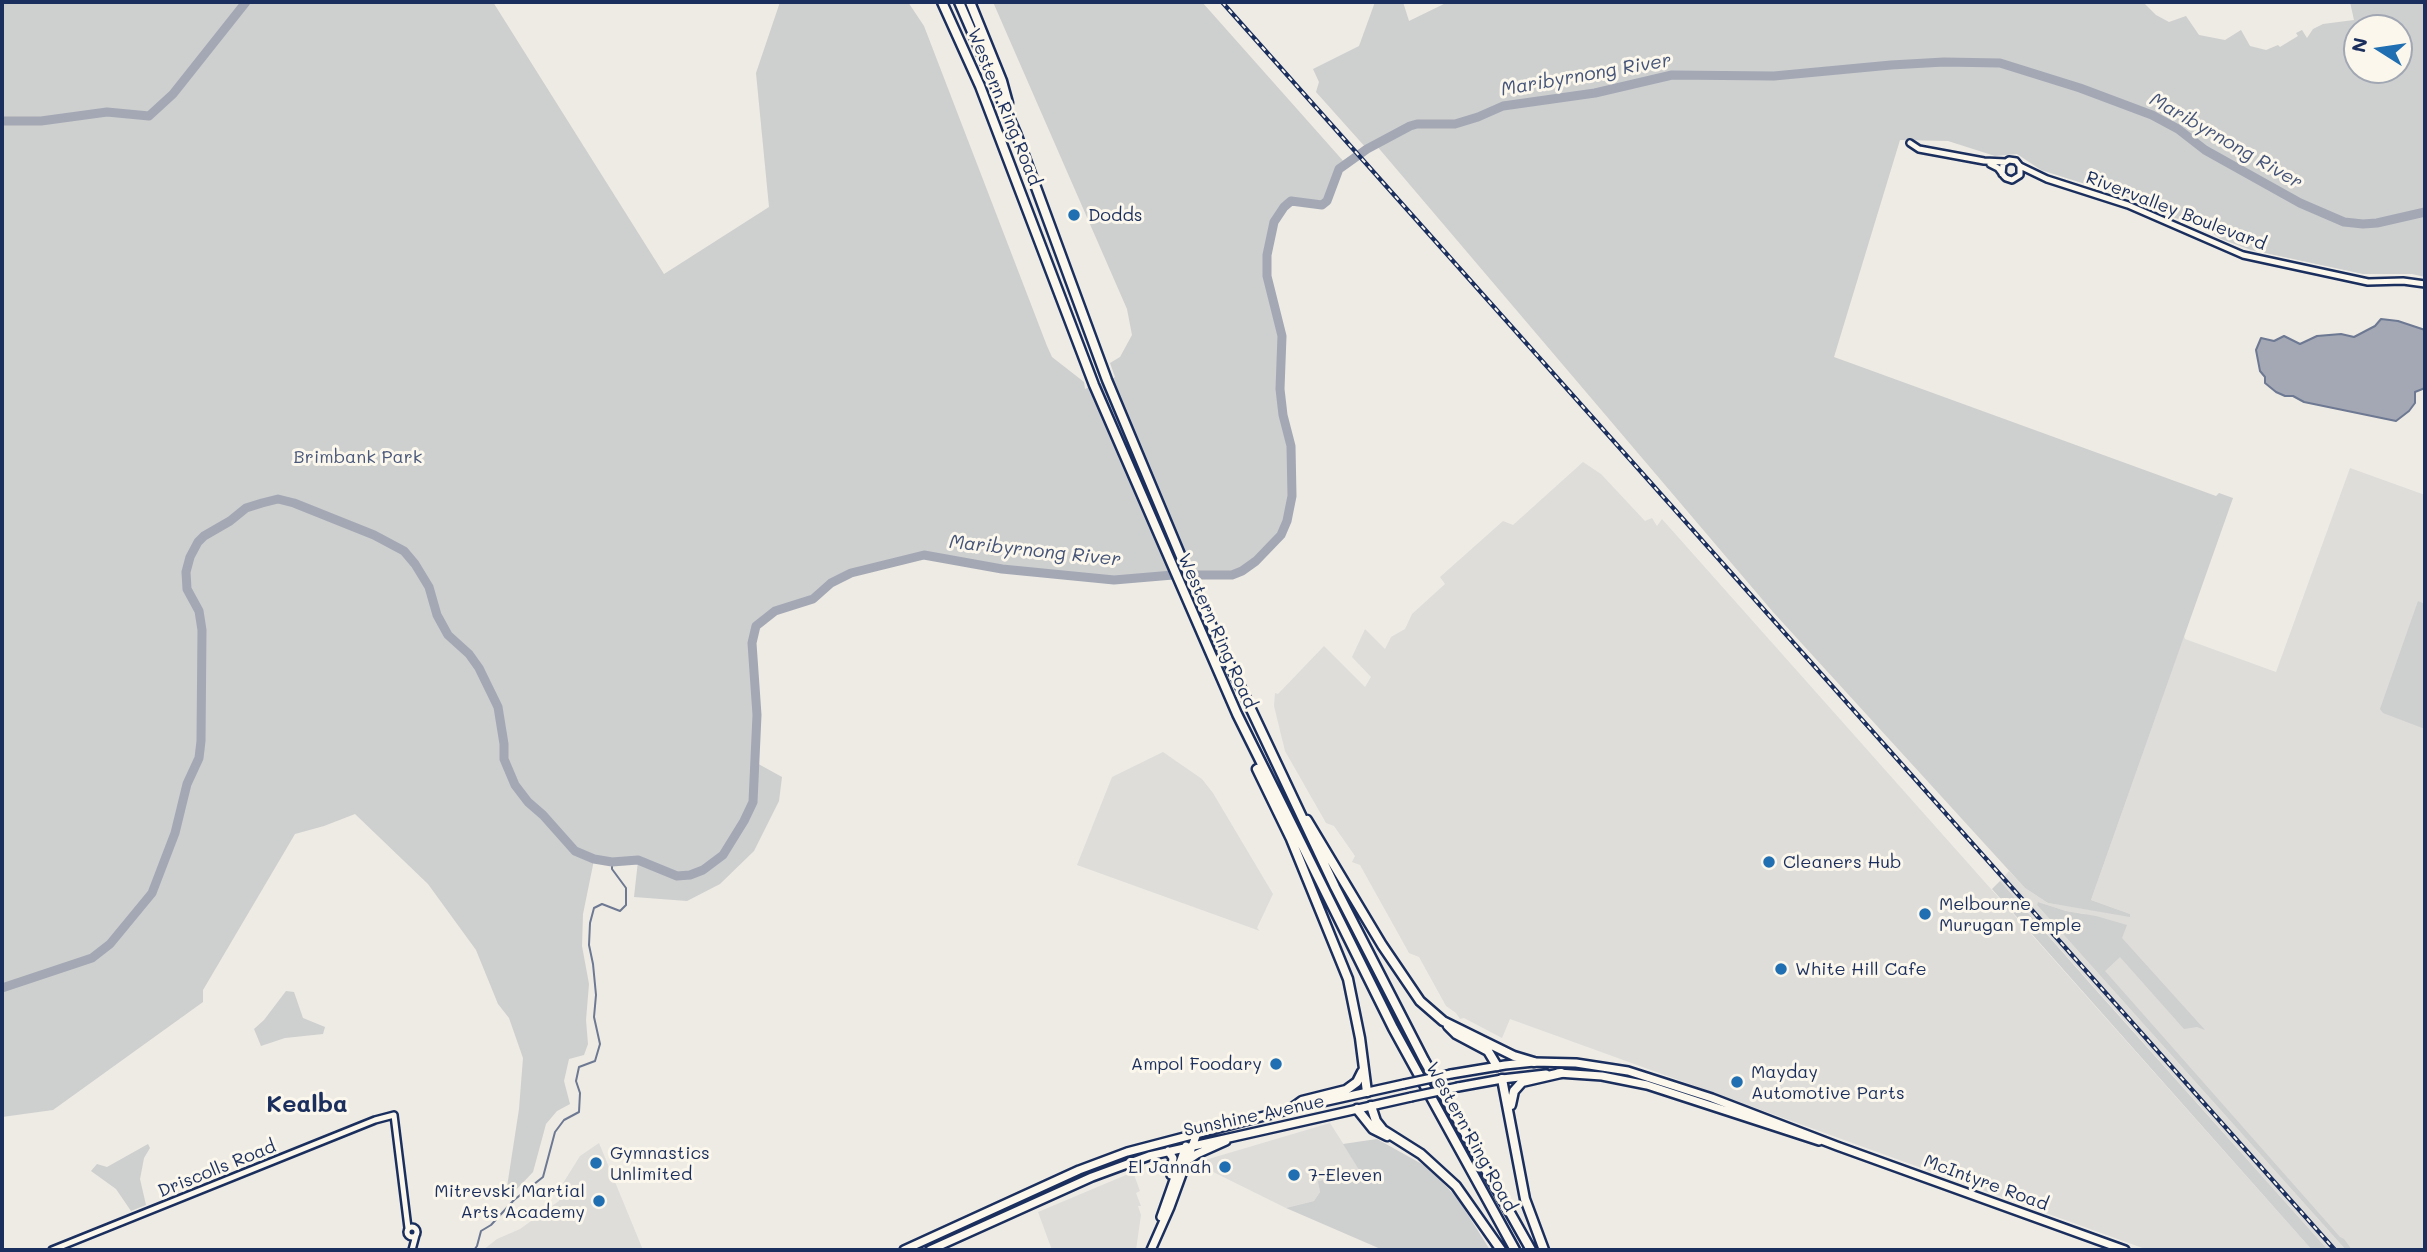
<!DOCTYPE html>
<html>
<head>
<meta charset="utf-8">
<style>
  body { margin:0 }
  #map { position:relative; width:2427px; height:1252px; overflow:hidden; background:#eeebe4; font-family:Mali,sans-serif }
  canvas { display:block }
  .frame { position:absolute; inset:0; border:4px solid #1b2f5e; pointer-events:none }
  .north { position:absolute; left:2343px; top:14px; width:70px; height:70px; box-sizing:border-box; background:#fbf7ec; border:2px solid #a1a7b3; border-radius:50%; rotate:282deg; font-size:19px; font-weight:700; line-height:28px; text-align:center; color:#1b2f5e }
  .north::after { content:''; display:block; margin:auto; width:24px; height:32px; background:#1f6fb2; clip-path:polygon(50% 0,100% 100%,50% 72%,0 100%) }
</style>
</head>
<body>
<div id="map">
<canvas width="2427" height="1252"></canvas>
<div class="frame"></div>
<div class="north">N</div>
</div>
<script>
const c = document.querySelector('canvas').getContext('2d');
c.lineJoin = 'round';
function fill(path, color) { c.fillStyle = color; c.fill(path, 'evenodd'); }
const poly = rows => new Path2D(rows.map(r => 'M' + r).join(''));
function stroke(path, color, width, dash) { c.strokeStyle = color; c.lineWidth = width; c.lineCap = dash ? 'butt' : 'round'; c.setLineDash(dash || []); c.stroke(path); }
function write(font, color, halo, rows, align = 'center') {
  c.font = font + ' Mali,sans-serif'; c.lineWidth = 6; c.setLineDash([]); c.textBaseline = 'middle'; c.strokeStyle = halo; c.fillStyle = color; for (const [text, x, y, turn = 0] of rows) {
    c.save(); c.translate(x, y); c.rotate((+turn || 0) * Math.PI / 180); c.textAlign = isNaN(turn) ? turn : align; if (halo) c.strokeText(text, 0, 0); c.fillText(text, 0, 0); c.restore();
  }
}
fill(poly([
  [1583,462,1601,474,1645,521,1652,518,1657,526,1662,519,2312,1250,2148,1250,1510,1019,1502,1038,1464,1018,1460,1019,1456,1013,1446,1006,1419,957,1409,953,1360,865,1352,862,1355,856,1334,826,1326,823,1285,751,1274,706,1275,693,1278,694,1324,646,1365,687,1371,677,1352,657,1365,629,1385,649,1391,637,1405,629,1412,614,1445,584,1440,577,1503,521,1513,525],
  [2350,468,2425,495,2425,1250,2350,1250,2100,970,2085,914,2066,911,2038,902,2037,905,2346,1250,2328,1250,2000,881,2009,871,2025,888,2048,903,2130,916,2130,914,2091,900,2184,636,2185,639,2276,672],
  [1163,752,1202,779,1213,793,1273,894,1257,928,1260,931,1077,865,1112,777],
  [1330,1123,1362,1173,1319,1181,1320,1192,1314,1201,1286,1208,1195,1163],
  [599,1143,643,1250,483,1250,497,1239,520,1229,559,1201,560,1188,580,1156],
  [1133,1172,1140,1191,1136,1193,1141,1206,1138,1206,1141,1215,1136,1250,1052,1250,1038,1212]
]), '#deddda');
fill(poly([
  [2,2,493,2,664,274,769,207,756,73,780,2,908,2,924,26,1047,346,1052,357,1084,382,1085,389,1115,377,1110,363,1120,357,1132,335,1127,309,993,2,1202,2,1345,163,1339,169,1327,201,1322,205,1291,201,1280,212,1270,237,1267,276,1282,336,1281,402,1291,446,1293,470,1292,496,1287,521,1281,535,1270,548,1256,561,1232,575,1173,575,1114,580,1002,569,924,555,851,573,831,583,813,599,775,611,761,622,753,634,752,643,757,715,753,761,782,777,779,801,754,851,720,884,687,901,634,897,638,861,612,862,594,860,583,914,582,946,589,984,586,1020,588,1044,584,1055,569,1059,564,1081,570,1104,557,1111,546,1124,533,1172,515,1191,507,1187,519,1109,523,1058,509,1018,498,1004,476,950,428,884,355,814,324,826,295,834,203,990,203,1002,53,1110,2,1117],
  [1375,2,1403,2,1409,21,1448,2,2143,2,2156,15,2169,22,2186,16,2199,35,2225,40,2241,30,2250,46,2266,50,2278,45,2280,47,2298,36,2296,33,2302,30,2307,38,2313,29,2323,24,2354,20,2350,2,2425,2,2425,277,2412,274,2363,274,2251,250,2221,239,2199,224,2178,219,2123,196,2041,170,2017,154,1995,156,1948,141,1900,140,1834,357,2216,496,2219,493,2233,498,2091,900,2130,914,2130,917,2048,903,2025,888,1773,612,1376,145,1367,149,1316,92,1319,82,1313,69,1359,46],
  [2357,28,2399,28,2399,70,2357,70],
  [2418,601,2425,604,2425,729,2383,713,2380,709],
  [2000,881,2088,981,2328,1250,2312,1250,1992,889],
  [2038,902,2066,911,2096,916,2127,925,2122,938,2205,1030,2197,1027,2184,1029,2120,957,2105,971,2340,1237,2344,1239,2352,1250,2346,1250,2037,905],
  [286,991,294,992,303,1018,325,1027,323,1034,285,1038,261,1046,254,1029,264,1020],
  [1377,1139,1429,1168,1458,1199,1490,1250,1383,1250,1286,1208,1314,1201,1320,1192,1318,1181,1361,1173,1343,1144],
  [148,1144,150,1148,144,1158,140,1179,146,1205,131,1211,116,1189,91,1171,97,1164,107,1167]
]), '#cecfcf');
const water = poly([
  [2381,319,2398,321,2425,330,2425,388,2415,392,2415,403,2409,411,2396,421,2304,402,2293,396,2285,396,2276,392,2265,383,2265,377,2260,371,2256,350,2261,338,2274,341,2284,336,2300,344,2317,336,2341,334,2354,337,2375,326,2381,319]
]);
fill(water, '#a3a8b4');
stroke(water, '#6d7892', 2);
stroke(poly([
  [474,1250,477,1246,481,1231,491,1225,514,1200,543,1177,555,1132,564,1120,579,1112,580,1093,576,1081,579,1067,595,1061,600,1044,594,1017,596,995,593,964,589,945,590,923,594,908,602,904,620,911,626,905,626,888,612,869,612,862]
]), '#6d7892', 2);
stroke(poly([
  [2,121,41,121,107,112,149,116,173,94,246,2],
  [2,988,92,958,110,944,152,893,175,833,187,784,199,758,201,741,202,630,199,611,187,589,186,572,190,557,198,542,204,536,230,521,246,508,262,503,278,499,294,503,374,535,404,551,415,564,429,587,437,615,448,635,469,654,479,668,498,707,504,744,504,759,515,785,528,802,543,815,575,851,594,859,612,862,638,860,677,876,690,875,703,870,723,855,744,821,753,802,757,715,752,643,756,626,775,611,813,599,831,583,851,573,924,555,1002,569,1114,580,1173,575,1232,575,1242,571,1256,561,1281,535,1287,521,1292,496,1291,446,1283,415,1280,389,1282,336,1267,276,1267,255,1274,222,1284,207,1291,201,1322,205,1327,201,1339,169,1367,149,1410,126,1417,124,1455,124,1478,117,1503,106,1595,93,1672,75,1774,76,1891,65,1944,62,2000,63,2080,88,2152,115,2178,129,2205,150,2300,203,2344,222,2363,224,2377,223,2425,212]
]), '#a3a8b4', 9);
const minor = poly([
  [1910,143,1919,149,1984,161,2006,162],
  [1990,164,1998,168,2004,176,2006,178,2012,180,2020,175,2020,166,2016,161,2009,160,2003,164,2002,174],
  [2020,166,2047,179,2128,205,2243,255,2368,282,2403,281,2425,284],
  '407 1232a5 5 0 1 1 10 0a5 5 0 1 1-10 0Z',
  [52,1250,375,1120,394,1115,408,1228],
  [412,1250,416,1235]
]);
const major = poly([
  [1558,1073,1602,1076,1647,1085,1819,1141],
  [1451,1074,1505,1065,1534,1062,1576,1063,1628,1071,1712,1098,1837,1146,2125,1250],
  [1458,1087,1502,1079,1546,1074],
  [1168,1151,1173,1158,1171,1175],
  [1188,1160,1197,1154,1226,1141],
  [1161,1217,1186,1146],
  [904,1250,1079,1170,1127,1152,1291,1109,1404,1084],
  [930,1250,1092,1177,1149,1156,1411,1097],
  [1151,1250,1170,1207,1197,1133]
]);
const highway = poly([
  [942,2,980,86,1094,385,1237,714,1393,1028,1515,1250],
  [959,2,1016,133,1107,380,1197,595,1335,887,1424,1060,1531,1250],
  [970,2,1002,81,1008,103],
  [1257,769,1291,839,1348,979,1360,1038,1367,1092],
  [1307,820,1382,945,1420,1001,1443,1021,1514,1056,1534,1062],
  [1448,1026,1456,1034,1488,1051,1497,1066],
  [1502,1079,1525,1199,1544,1250],
  [1511,1105,1514,1091,1522,1082,1561,1073],
  [1371,1106,1376,1121,1383,1130,1421,1154,1456,1186,1501,1250],
  [1291,1109,1302,1101,1346,1090,1357,1082,1362,1072],
  [1357,1109,1373,1129,1387,1136]
]);
stroke(minor, '#1b2f5e', 10);
stroke(major, '#1b2f5e', 12);
stroke(highway, '#1b2f5e', 13);
stroke(minor, '#fbf7ec', 5);
stroke(major, '#fbf7ec', 7);
stroke(highway, '#fbf7ec', 8);
const rail = poly([
  [1222,2,2335,1250]
]);
stroke(rail, '#1b2f5e', 4.5);
stroke(rail, '#fbf7ec', 2, [5]);
const majorBridge = poly([
  [1404,1084,1451,1074],
  [1411,1097,1458,1087]
]);
stroke(majorBridge, '#1b2f5e', 12, []);
stroke(majorBridge, '#fbf7ec', 7);
for (const [x, y, r, color] of [
  [1074,215,7,"#1f6fb2"],
  [1769,862,7,"#1f6fb2"],
  [1925,914,7,"#1f6fb2"],
  [1781,969,7,"#1f6fb2"],
  [1276,1064,7,"#1f6fb2"],
  [1737,1082,7,"#1f6fb2"],
  [596,1163,7,"#1f6fb2"],
  [1225,1167,7,"#1f6fb2"],
  [1294,1175,7,"#1f6fb2"],
  [599,1201,7,"#1f6fb2"]
]) { const dot = new Path2D(); dot.arc(x, y, r, 0, 2 * Math.PI); c.fillStyle = color; c.fill(dot); stroke(dot, '#fbf7ec', 2.5); }
write('18px', '#1b2f5e', '#fbf7ec', [
  ["Western Ring Road",1004,107,68],
  ["Rivervalley Boulevard",2176,211,21],
  ["Western Ring Road",1217,631,66],
  ["Sunshine Avenue",1254,1116,-12],
  ["Western Ring Road",1471,1137,61],
  ["Driscolls Road",217,1169,-22],
  ["McIntyre Road",1986,1183,20]
]);
write('18px', '#1b2f5e', '#fbf7ec', [
  ["Dodds",1088,215],
  ["Cleaners Hub",1783,862],
  ["Melbourne",1939,904],
  ["Murugan Temple",1939,925],
  ["White Hill Cafe",1795,969],
  ["Ampol Foodary",1262,1064,"right"],
  ["Mayday",1751,1072],
  ["Automotive Parts",1751,1093],
  ["Gymnastics",610,1153],
  ["Unlimited",610,1174],
  ["El Jannah",1211,1167,"right"],
  ["7-Eleven",1308,1175],
  ["Mitrevski Martial",585,1191,"right"],
  ["Arts Academy",585,1212,"right"]
], 'left');
write('18px', '#48577a', '#fbf7ec', [
  ["Brimbank Park",358,457]
]);
write('italic 19px', '#445378', '#fbf7ec', [
  ["Maribyrnong River",1586,75,-10],
  ["Maribyrnong River",2226,141,30],
  ["Maribyrnong River",1035,551,6]
]);
write('bold 24px', '#1b2f5e', '#fbf7ec', [
  ["Kealba",307,1105]
]);
</script>
</body>
</html>
